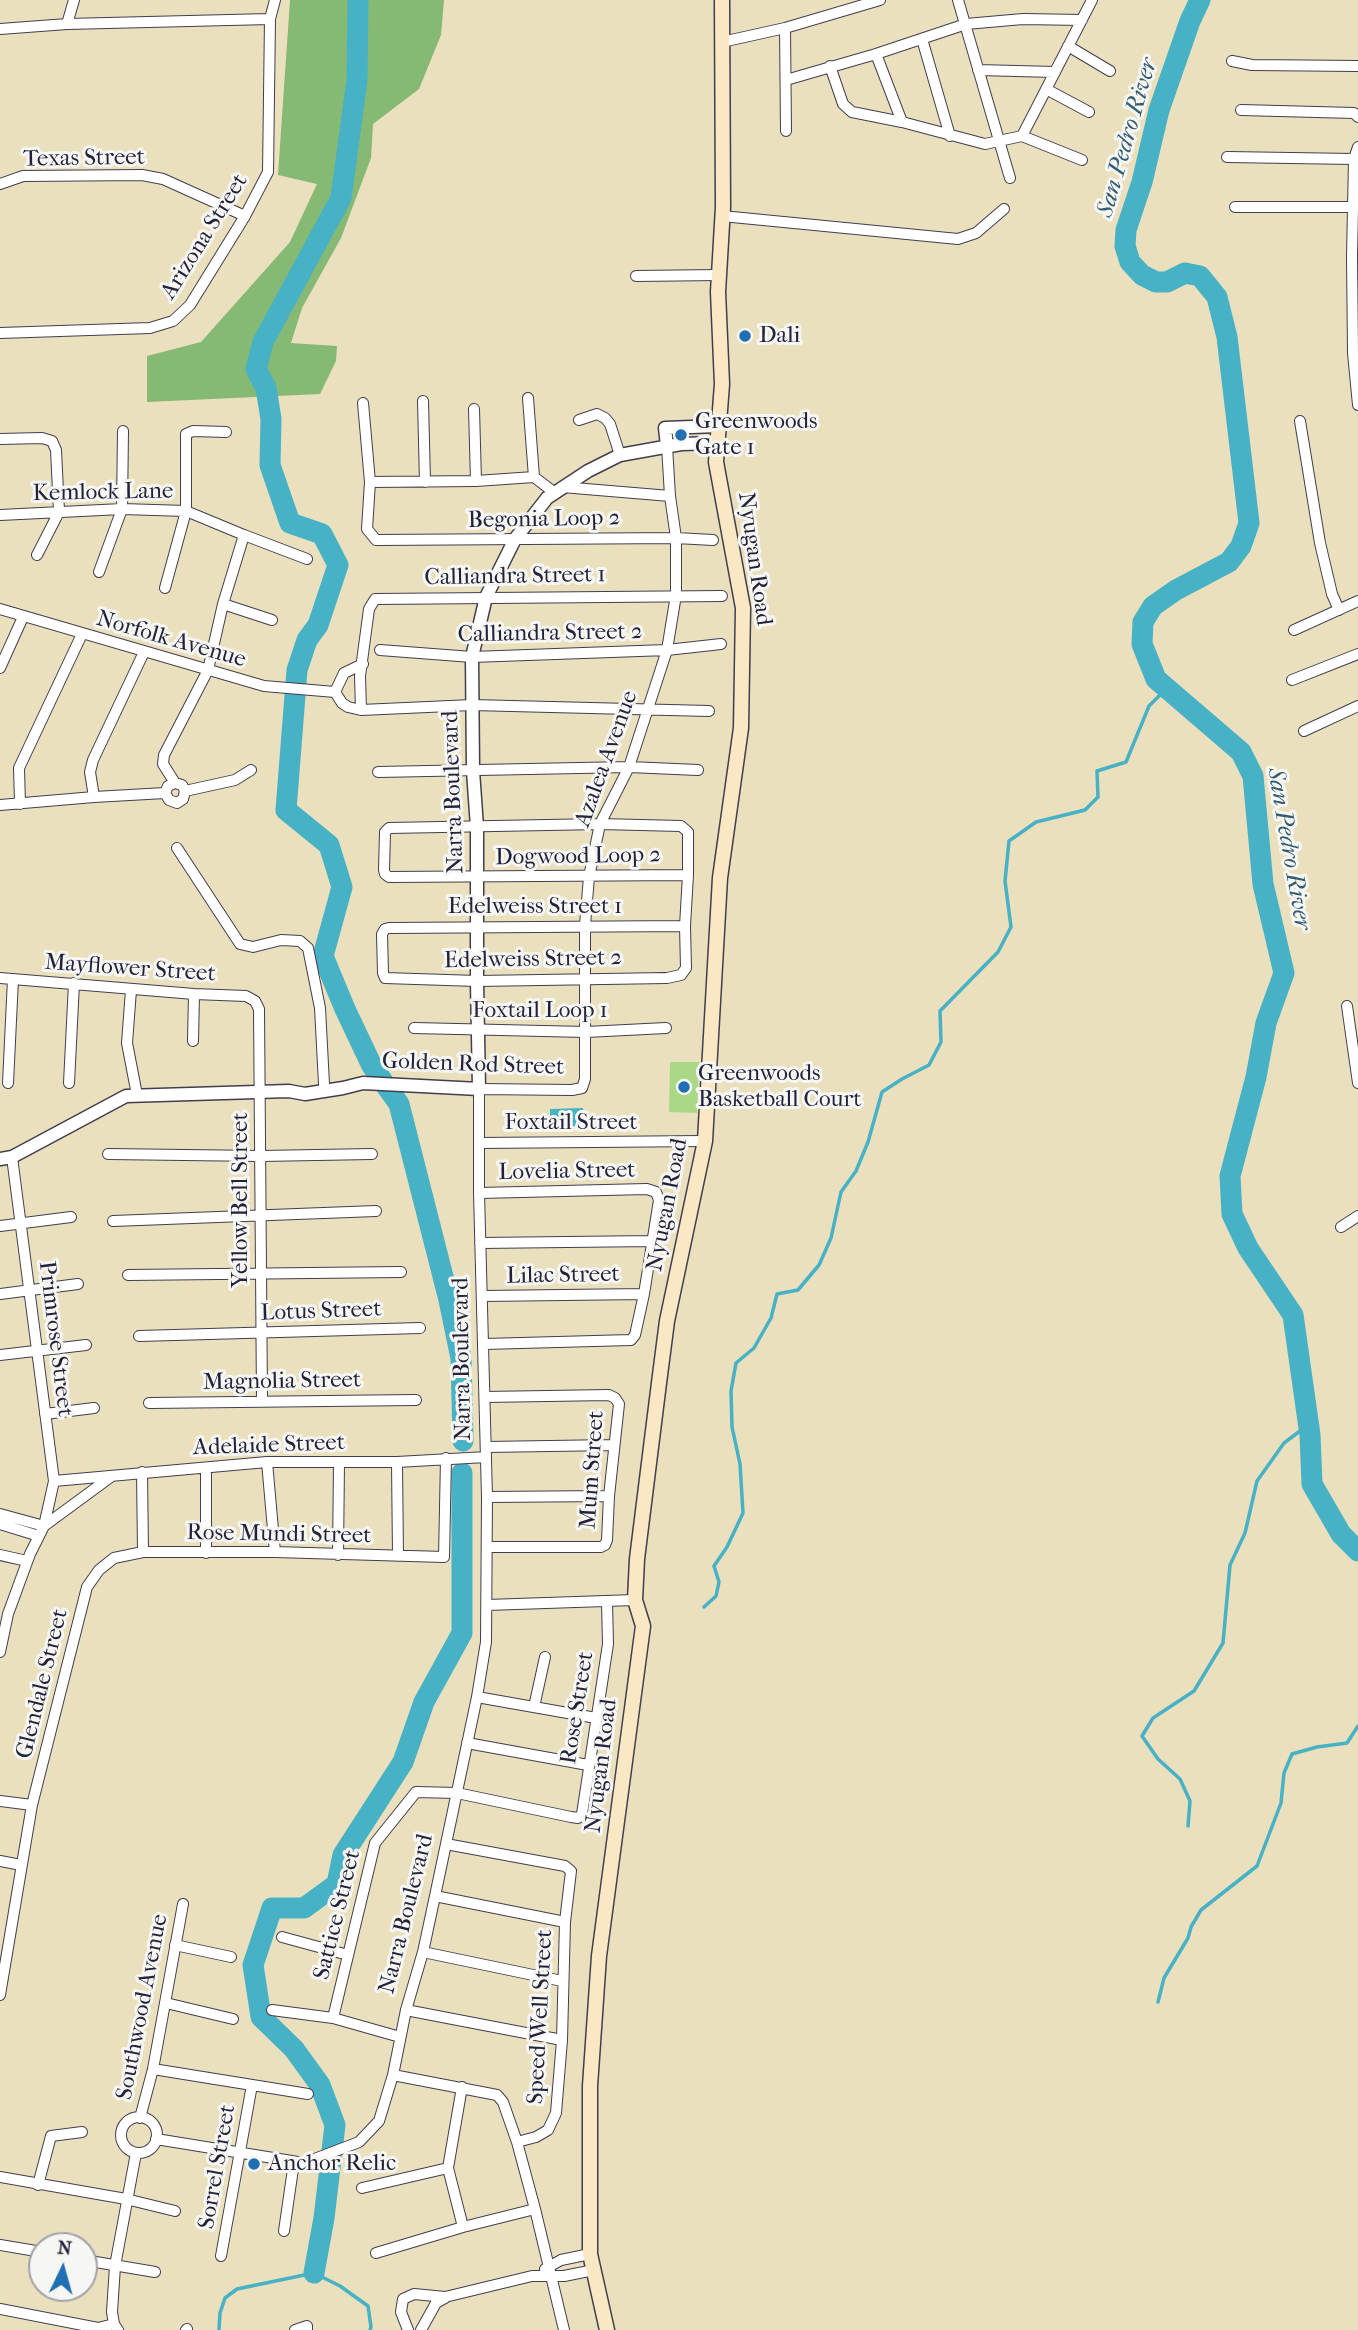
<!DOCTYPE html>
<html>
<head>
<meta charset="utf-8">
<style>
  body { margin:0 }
  #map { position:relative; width:1358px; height:2330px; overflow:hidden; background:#eae0be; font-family:"IM FELL French Canon",serif }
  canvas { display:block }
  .north { position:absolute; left:28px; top:2232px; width:70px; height:70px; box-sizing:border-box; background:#f6f6f2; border:2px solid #a1a1a9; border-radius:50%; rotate:5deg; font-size:19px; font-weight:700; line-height:28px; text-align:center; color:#22223b }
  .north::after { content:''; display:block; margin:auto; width:24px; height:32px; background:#1f6fb2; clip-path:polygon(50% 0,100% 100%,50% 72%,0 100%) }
</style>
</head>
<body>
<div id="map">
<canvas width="1358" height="2330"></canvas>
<div class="north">N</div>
</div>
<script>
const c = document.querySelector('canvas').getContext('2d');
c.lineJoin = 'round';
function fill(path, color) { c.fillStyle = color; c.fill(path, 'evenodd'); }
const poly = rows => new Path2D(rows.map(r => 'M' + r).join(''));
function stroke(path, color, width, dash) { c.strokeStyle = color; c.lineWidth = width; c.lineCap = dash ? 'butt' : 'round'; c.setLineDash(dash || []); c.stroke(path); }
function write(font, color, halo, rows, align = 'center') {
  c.font = font + ' "IM FELL French Canon",serif'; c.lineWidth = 6; c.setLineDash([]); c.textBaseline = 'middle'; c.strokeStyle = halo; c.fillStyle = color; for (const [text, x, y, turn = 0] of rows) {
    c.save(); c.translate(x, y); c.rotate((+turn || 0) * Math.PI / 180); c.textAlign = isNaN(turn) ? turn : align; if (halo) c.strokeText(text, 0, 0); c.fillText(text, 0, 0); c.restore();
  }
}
fill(poly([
  [670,1062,699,1062,697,1113,669,1112]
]), '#a9d986');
fill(poly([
  [290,0,444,0,441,35,419,89,373,124,371,158,341,238,302,308,291,343,337,346,336,361,320,394,147,402,147,356,201,342,290,242,317,184,278,175]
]), '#86b973');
fill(poly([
  [583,1108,584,1126,550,1127,550,1109]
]), '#47b1c5');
stroke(poly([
  [704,1607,716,1596,719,1582,714,1566,727,1547,743,1513,740,1464,732,1427,731,1391,736,1363,754,1348,771,1318,777,1294,798,1290,819,1265,831,1238,841,1192,856,1171,868,1142,882,1092,902,1079,929,1065,941,1042,940,1011,998,952,1011,927,1005,881,1009,841,1036,822,1085,810,1098,797,1097,771,1126,762,1149,706,1166,689],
  [1188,1826,1190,1801,1180,1779,1158,1759,1142,1736,1153,1718,1194,1691,1223,1643,1230,1565,1245,1533,1257,1481,1284,1443,1308,1425],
  [1158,2002,1164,1978,1188,1938,1191,1927,1201,1910,1257,1866,1281,1803,1284,1773,1292,1754,1317,1747,1347,1743,1358,1726],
  [219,2330,220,2313,225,2298,237,2289,314,2273,340,2286,368,2306,371,2327,370,2330]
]), '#47b1c5', 3.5);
stroke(poly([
  [358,0,357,80,341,198,263,342,256,369,266,388,271,419,270,465,290,523,322,534,338,565,318,625,307,640,297,670,286,810,329,845,342,887,323,956,345,1009,372,1066,399,1104,449,1300,461,1358,463,1441],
  [1200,0,1190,21,1159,110,1142,182,1126,230,1125,246,1130,262,1142,275,1156,282,1167,282,1185,273,1200,276,1217,297,1227,337,1249,523,1241,546,1229,562,1176,590,1153,606,1143,622,1142,644,1156,679,1241,752,1253,776,1263,884,1284,973,1266,1023,1256,1077,1230,1176,1232,1214,1248,1248,1293,1315,1310,1435,1312,1484,1341,1534,1358,1551],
  [314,2273,324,2218,335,2125,320,2085,294,2049,261,2017,253,1965,272,1908,304,1908,337,1884,343,1855,403,1762,424,1702,462,1633,462,1473]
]), '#47b1c5', 21);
const minor = poly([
  [958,0,1010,178],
  [67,24,74,0],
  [785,28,786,131],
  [0,29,67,24,270,19],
  [922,39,950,136],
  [722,42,785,28,880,0],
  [1068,46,1110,71],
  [876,54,902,122],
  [1232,61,1252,65,1358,66],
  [830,66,843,104,852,112,902,122,985,144,1022,136,1092,0],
  [978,70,1055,72],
  [786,80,876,54,966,24,1023,19,1082,20],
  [1046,89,1089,112],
  [1241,110,1354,113,1358,117],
  [1022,136,1082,160],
  [1358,147,1354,159,1352,257,1353,353,1358,405],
  [1227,157,1354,159],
  [0,184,23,176,142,175,163,179,245,216],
  [1235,207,1353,207],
  [722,216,958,239,976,233,1004,209],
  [636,276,719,275],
  [0,333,150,328,173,321,190,305,245,216,268,172,270,19,275,0],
  [528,398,534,477],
  [423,401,425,482],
  [363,403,370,482,367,529,376,540,676,538,713,540],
  [474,409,476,481],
  [579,420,597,414,605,418,610,424,620,455],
  [1300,421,1320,543,1332,594,1339,610],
  [0,439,42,438,52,441,56,450,59,512,37,555],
  [370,482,476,481,534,477,555,493],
  [562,487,670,496],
  [0,515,122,509,186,511,244,535,307,559],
  [99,572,122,509,123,431],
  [165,588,186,511,186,434,193,431,226,432],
  [223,604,272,620],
  [0,609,264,686,335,692],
  [1294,630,1358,601],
  [380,650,472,657,667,650,721,644],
  [363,664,344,673,335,692,342,703,348,707,361,710,472,705,709,711],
  [0,668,23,617],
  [1292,680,1358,654],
  [361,710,360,676,369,609,375,599,722,596],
  [1304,731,1358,706],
  [378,772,629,767,698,770],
  [175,783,168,786,165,793,169,800,177,803,183,799,185,791,182,785,175,783,163,764,164,755,208,670,223,604,244,535],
  [185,791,235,780,251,770],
  [94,797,90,772,93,760,144,652],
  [20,804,19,768,82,634],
  [0,805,94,797,165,793],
  [177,848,240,944,253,947,281,940,300,941,308,948,320,1008,324,1084],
  [685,926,389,928,385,929,382,934,383,973,385,978,477,981,667,978,681,975,686,968,685,926,688,875,688,832,681,826,600,824,389,828,385,832,384,870,385,874,389,877,688,875],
  [0,978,194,994,246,996,255,1001,259,1009,262,1401],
  [131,990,127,1043,137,1095],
  [1347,1006,1358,1083],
  [414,1028,586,1032,666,1028],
  [193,1041,194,994],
  [8,1083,13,979],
  [69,1083,74,983],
  [479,1143,705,1141],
  [108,1154,261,1156,372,1154],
  [12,1157,54,1481,44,1526],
  [479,1193,647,1189,656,1192,659,1200,644,1294,635,1335,631,1340,484,1344],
  [113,1221,376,1211],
  [0,1226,71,1217],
  [1341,1227,1358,1216],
  [480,1243,653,1241],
  [128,1275,401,1272],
  [0,1294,78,1284],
  [483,1296,644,1294],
  [139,1336,420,1328],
  [0,1355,86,1345],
  [485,1397,609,1395,615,1398,619,1404,609,1496,607,1540,605,1545,601,1547,487,1547],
  [149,1403,416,1400],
  [45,1414,94,1408],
  [486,1447,614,1445],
  [267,1462,275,1552],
  [397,1462,398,1556],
  [206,1468,206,1553],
  [142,1472,143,1552],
  [54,1481,267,1462,397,1462,486,1457],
  [487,1497,609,1496],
  [0,1514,44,1526],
  [0,1524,39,1536],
  [0,1555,27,1561],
  [338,1555,339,1462],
  [487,1605,635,1600],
  [0,1652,8,1614,30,1554,44,1526,112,1476],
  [477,1697,596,1718],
  [534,1707,545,1657],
  [467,1743,588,1765],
  [0,1801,32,1805],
  [446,1844,565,1866,571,1871,565,1922,562,2040,556,2113,548,2130,536,2137,517,2142],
  [0,1861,21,1865],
  [435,1896,565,1922],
  [282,1937,348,1955],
  [175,1945,231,1957],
  [423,1952,562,1981],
  [0,1995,32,1805,87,1587,99,1570,114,1558,143,1552,275,1552,444,1557,446,1458],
  [166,2003,233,2019],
  [272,2010,333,2018,400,2037],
  [406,2010,562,2040],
  [333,2018,375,1843,416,1792,457,1793,571,1817,578,1818,582,1814,608,1644,607,1602],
  [153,2069,308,2094],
  [393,2075,497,2095,503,2102,517,2142,535,2209,564,2330],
  [462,2087,448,2168,463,2227],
  '121 2135a18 18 0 1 1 36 0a18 18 0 1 1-36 0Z',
  [140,2118,153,2069,183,1904],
  [156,2139,304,2163,359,2142,379,2121,393,2075,406,2010,423,1952,435,1896,477,1697,486,1642,487,1497,479,1193,479,1089,572,1090,582,1088,585,1079,585,925,589,877,600,824,629,767,667,650,676,595,676,538,670,496,667,446],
  [0,2177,126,2199,175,2211],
  [38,2185,51,2136,82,2132],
  [362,2188,448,2168],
  [284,2231,294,2162],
  [0,2245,42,2252],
  [376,2253,463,2227,535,2209],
  [221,2256,252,2085],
  [84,2260,155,2272],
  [545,2269,561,2260,590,2254],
  [0,2309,98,2328,114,2324],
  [118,2330,114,2324,112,2312,115,2266,136,2153],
  [186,2330,187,2329],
  [295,2330,307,2326,307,2330],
  [408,2330,401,2312,403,2299,414,2294,445,2297,532,2276,564,2276,594,2270],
  [421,2330,436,2303,445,2298]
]);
const tertiary = poly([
  [667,446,665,428,718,426],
  [0,1159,12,1157,126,1096,289,1091,305,1094,343,1088,363,1083,479,1089,477,981,477,827,473,771,472,657,486,597,515,539,547,498,588,471,620,455,681,444,716,443]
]);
const secondary = poly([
  [607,2330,590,2254,590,2086,599,1956,643,1626,635,1600,637,1559,659,1383,667,1321,705,1141,720,878,741,728,743,608,716,462,722,384,718,292,723,207,722,0]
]);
stroke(minor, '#403e4f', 12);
stroke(tertiary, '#403e4f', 15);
stroke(secondary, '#403e4f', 17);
stroke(minor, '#fff', 10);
stroke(tertiary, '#fff', 12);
stroke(secondary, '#fae7c3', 14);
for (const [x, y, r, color] of [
  [745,336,7,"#1f6fb2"],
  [681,435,7,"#1f6fb2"],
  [684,1087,7,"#1f6fb2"],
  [254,2164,7,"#1f6fb2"]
]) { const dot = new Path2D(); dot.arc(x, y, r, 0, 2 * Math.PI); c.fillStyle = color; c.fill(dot); stroke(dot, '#f6f6f2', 2.5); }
write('23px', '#22223b', '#f6f6f2', [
  ["Texas Street",84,159,-1],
  ["Arizona Street",205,237,-58],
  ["Kemlock Lane",103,493,-1],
  ["Begonia Loop 2",544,520,-1],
  ["Nyugan Road",754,559,82],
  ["Calliandra Street 1",515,577,-1],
  ["Calliandra Street 2",550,634,-1],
  ["Norfolk Avenue",171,640,16],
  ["Azalea Avenue",607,759,-70],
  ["Narra Boulevard",454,792,-92],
  ["Dogwood Loop 2",578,857,-1],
  ["Edelweiss Street 1",535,907],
  ["Edelweiss Street 2",533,960,-1],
  ["Mayflower Street",130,969,4],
  ["Foxtail Loop 1",540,1011],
  ["Golden Rod Street",473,1065,2],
  ["Foxtail Street",571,1123],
  ["Lovelia Street",567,1172,-1],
  ["Yellow Bell Street",241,1200,-90],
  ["Nyugan Road",668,1205,-79],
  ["Lilac Street",563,1276,-1],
  ["Lotus Street",321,1312,-2],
  ["Primrose Street",55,1339,83],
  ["Narra Boulevard",463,1359,-91],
  ["Magnolia Street",282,1382,-1],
  ["Adelaide Street",269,1446,-2],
  ["Mum Street",593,1470,-86],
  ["Rose Mundi Street",279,1535,1],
  ["Glendale Street",43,1684,-76],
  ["Rose Street",578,1708,-81],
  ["Nyugan Road",602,1766,-83],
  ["Narra Boulevard",407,1914,-76],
  ["Sattice Street",338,1915,-76],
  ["Southwood Avenue",143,2007,-79],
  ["Speed Well Street",541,2017,-87],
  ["Sorrel Street",218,2167,-80]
]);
write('23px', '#22223b', '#f6f6f2', [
  ["Dali",759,336],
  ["Greenwoods",695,422],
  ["Gate 1",695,448],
  ["Greenwoods",698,1074],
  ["Basketball Court",698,1100],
  ["Anchor Relic",268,2164]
], 'left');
write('italic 24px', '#315b72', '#f6f6f2', [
  ["San Pedro River",1128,138,-74],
  ["San Pedro River",1288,849,80]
]);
</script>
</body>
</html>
